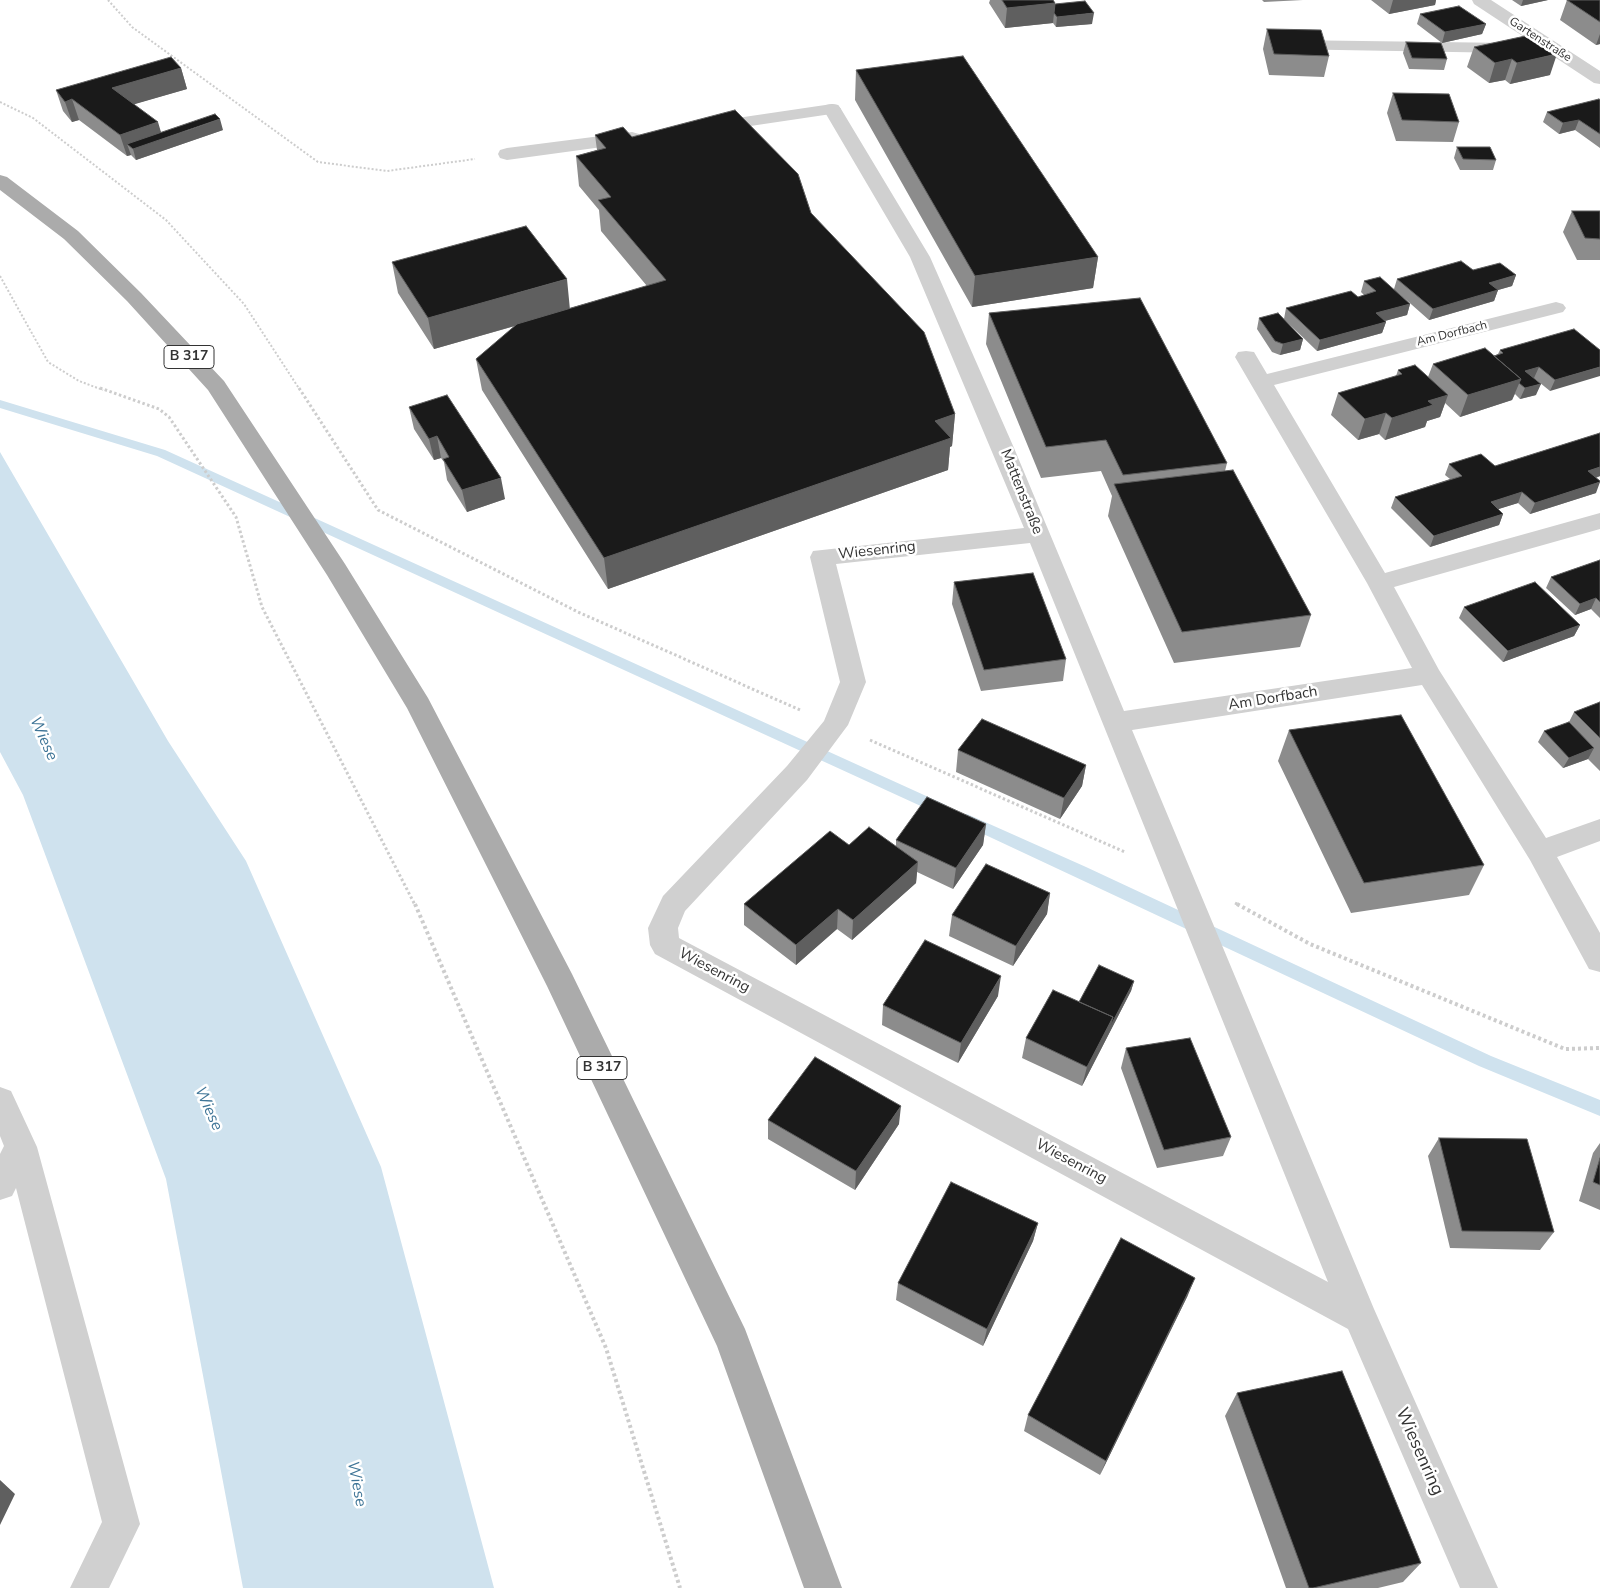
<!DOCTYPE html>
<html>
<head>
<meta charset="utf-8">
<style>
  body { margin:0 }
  canvas { display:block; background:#fff }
</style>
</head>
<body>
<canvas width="1600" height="1588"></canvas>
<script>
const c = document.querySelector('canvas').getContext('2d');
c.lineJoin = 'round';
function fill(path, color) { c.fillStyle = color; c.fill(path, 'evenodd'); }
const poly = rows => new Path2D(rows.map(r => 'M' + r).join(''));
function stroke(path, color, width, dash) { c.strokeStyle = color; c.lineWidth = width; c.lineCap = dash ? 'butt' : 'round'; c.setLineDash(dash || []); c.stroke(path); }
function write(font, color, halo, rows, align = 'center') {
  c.font = font + ' "Nunito Sans",sans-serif'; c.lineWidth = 5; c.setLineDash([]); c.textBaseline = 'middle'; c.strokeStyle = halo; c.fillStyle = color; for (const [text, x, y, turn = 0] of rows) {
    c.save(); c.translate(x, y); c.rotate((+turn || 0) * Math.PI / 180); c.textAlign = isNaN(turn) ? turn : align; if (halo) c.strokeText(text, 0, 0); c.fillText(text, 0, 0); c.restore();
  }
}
fill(poly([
  [0,452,168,741,246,861,381,1167,494,1588,243,1588,166,1179,23,795,0,752]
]), '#cfe2ee');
fill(poly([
  [0,400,165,450,946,805,949,809,946,813,941,815,936,813,157,456,0,408,0,400],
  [967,814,1086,867,1491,1056,1600,1100,1600,1116,1479,1066,962,824,959,820,962,816,967,814]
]), '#cfe2ee');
stroke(poly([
  [108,0,132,27,318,162,387,171,475,159],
  [0,102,33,118,166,220,244,304,300,390],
  [0,276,48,362,79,381,103,390]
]), '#cdcdcd', 2, [2, 2]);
stroke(poly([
  [100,388,159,409,169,417,236,517,262,607,415,905],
  [299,388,378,510,578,612,800,710],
  [870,740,1125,852],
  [1235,903,1239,905]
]), '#cdcdcd', 3, [2.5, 2.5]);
stroke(poly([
  [415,904,606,1348,680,1588],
  [1237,904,1310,944,1565,1049,1600,1048]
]), '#cdcdcd', 4, [3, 3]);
fill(poly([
  [1288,40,1510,43,1516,44,1519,48,1516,52,1510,53,1282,49,1279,45,1282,41,1288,40],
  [832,104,838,105,841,109,838,113,710,132,704,131,701,127,704,123,710,122,832,104],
  [632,132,639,134,641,138,639,142,507,160,500,158,498,154,500,150,507,148,632,132]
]), '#d0d0d0');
fill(poly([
  [1472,0,1491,0,1600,71,1600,84,1594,83,1474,4,1472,0],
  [832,104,838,105,841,109,930,257,1014,448,1124,711,1412,668,1367,583,1235,357,1238,352,1246,351,1254,352,1267,374,1556,302,1563,304,1566,308,1563,312,1274,385,1385,573,1600,513,1600,529,1394,587,1439,670,1546,838,1600,819,1600,841,1557,857,1600,933,1600,972,1589,969,1530,860,1422,685,1132,730,1374,1309,1498,1588,1460,1588,1348,1329,655,954,650,945,648,928,663,896,787,766,824,721,840,682,810,557,813,551,1024,528,910,257,823,109,826,105,832,104],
  [1030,543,1328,1282,679,938,678,928,685,911,807,780,848,725,866,682,836,564,1030,543],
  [0,1087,11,1091,37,1147,140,1524,109,1588,70,1588,102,1522,16,1188,12,1196,0,1200,0,1154,4,1146,0,1136,0,1087]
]), '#d0d0d0');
fill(poly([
  [0,175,7,177,78,231,141,293,224,381,345,564,428,698,572,974,745,1329,842,1588,804,1588,717,1346,547,986,407,708,327,575,208,390,127,301,64,239,0,190,0,175]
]), '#ababab');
fill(poly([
  [990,0,1053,0,1055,4,1092,24,1056,27,1053,23,1005,28,989,3],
  [1262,0,1303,0,1264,2],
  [1371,0,1436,0,1435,5,1389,14],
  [1512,0,1548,0,1521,6],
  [1567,0,1600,0,1600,44,1596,45,1560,20],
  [1420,14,1486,24,1482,34,1442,43,1417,24],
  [1267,29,1329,56,1324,77,1269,75,1263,49],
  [1530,35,1550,75,1510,84,1505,80,1489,83,1467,67,1474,47],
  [1406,42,1447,59,1444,70,1409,69,1403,53],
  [181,68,187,89,134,104,161,132,223,130,136,160,131,155,127,156,79,120,72,122,63,111,56,90],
  [856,70,1098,257,1093,288,972,307,855,100],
  [1393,93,1459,122,1453,142,1396,141,1387,113],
  [1600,100,1600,148,1575,130,1559,134,1543,122,1547,112],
  [595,135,632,137,811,213,955,414,952,446,950,447,948,470,608,589,482,390,476,359,515,326,434,349,398,293,392,262,570,308,647,286,601,231,599,210,579,186,576,156,597,150],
  [1457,147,1496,160,1493,170,1460,170,1454,158],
  [1572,211,1600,211,1600,260,1577,260,1563,232],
  [1473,270,1516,275,1512,286,1498,290,1494,301,1429,320,1403,297,1410,304,1407,315,1385,321,1386,322,1382,333,1317,351,1284,319,1286,308,1358,297,1364,295,1361,292,1364,281,1394,289,1397,279],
  [989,313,1227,463,1225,471,1311,615,1300,647,1174,663,1108,516,1112,496,1101,471,1041,478,986,344],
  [1259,318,1303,339,1300,350,1280,355,1272,352,1257,329],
  [1500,350,1600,350,1550,391,1534,378,1536,395,1520,399,1515,394,1512,400,1460,417,1445,403,1440,417,1427,421,1425,427,1385,440,1379,434,1358,440,1331,415,1338,393,1396,376,1398,370,1428,377,1433,364,1494,356,1498,354],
  [409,407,505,499,467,512,447,480,444,462,441,458,434,460,414,429],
  [1600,433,1600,476,1596,478,1596,493,1530,514,1518,503,1498,509,1503,514,1499,525,1430,547,1391,508,1395,497,1450,479,1445,475,1449,464,1495,466],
  [1600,560,1600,618,1591,609,1575,615,1546,588,1551,577],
  [954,582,1066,659,1063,681,981,691,952,604],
  [1464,607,1580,625,1574,636,1503,662,1459,618],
  [1600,702,1600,771,1588,759,1563,768,1538,742,1544,731,1569,722,1574,712],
  [1289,730,1484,865,1469,895,1351,913,1278,761],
  [958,750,1086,765,1082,786,1060,819,956,772],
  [986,824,983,845,953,889,917,872,916,883,852,940,837,929,796,965,744,925,744,904,849,845,896,846,896,840],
  [1050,893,1047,914,1013,966,949,936,952,915],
  [1134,981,1131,991,1082,1086,1022,1058,1026,1038,1079,1002],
  [998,996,958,1063,882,1025,883,1005],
  [1126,1048,1231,1137,1223,1156,1157,1168,1121,1068],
  [768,1120,899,1124,855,1190,768,1139],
  [1439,1138,1554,1232,1540,1250,1450,1248,1428,1156],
  [1600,1143,1600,1210,1579,1201,1593,1153],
  [1038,1223,1033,1241,983,1346,896,1300,898,1283],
  [1188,1295,1100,1475,1024,1431,1028,1415],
  [1237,1393,1421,1563,1403,1582,1378,1588,1286,1588,1225,1416]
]), '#8c8c8c');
fill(poly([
  [1393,0,1436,0,1435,5,1389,14],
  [1523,0,1548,0,1521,6],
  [1055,3,1053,23,1005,28,1007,8],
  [1094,13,1092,24,1056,27,1057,17],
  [1486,24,1482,34,1442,43,1445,32],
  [1600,34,1600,44,1596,45],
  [1557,54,1550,75,1510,84,1517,63],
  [1512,59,1505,80,1489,83,1495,63],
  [181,68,187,89,118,109,112,88],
  [72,99,79,120,72,122,65,102],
  [220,119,223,130,136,160,133,149,127,144,131,155,127,156,120,135,158,122,163,139],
  [1579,120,1575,130,1559,134,1563,123],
  [1098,257,1093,288,972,307,975,276],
  [1516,275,1512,286,1498,290,1494,301,1429,320,1433,309,1489,283],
  [567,279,570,310,434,349,428,318],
  [1410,304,1407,315,1373,324,1376,313],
  [1386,322,1382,333,1317,351,1320,340],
  [1303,339,1300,350,1280,355,1283,344],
  [1539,367,1534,378,1525,371],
  [1600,367,1600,376,1550,391,1555,380],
  [1521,379,1512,400,1460,417,1468,395],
  [1541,384,1536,395,1520,399,1525,388],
  [1448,395,1440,417,1427,421,1425,427,1385,440,1392,418,1428,401],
  [1386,413,1379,434,1358,440,1365,419],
  [955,414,952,446,950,447,948,470,608,589,604,558,935,421],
  [437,436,441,458,434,460,429,439],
  [1600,467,1600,476,1583,482,1588,471],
  [501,478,505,499,467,512,462,490],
  [1600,482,1596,493,1530,514,1535,503],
  [1522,492,1518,503,1486,513,1491,502],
  [1503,514,1499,525,1430,547,1434,536],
  [1596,598,1591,609,1575,615,1580,604],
  [1580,625,1574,636,1503,662,1508,651],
  [1594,748,1588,759,1563,768,1569,758],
  [1086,765,1082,786,1060,819,1064,798],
  [986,824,983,845,953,889,956,868],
  [918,862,916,883,852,940,853,920],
  [1050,893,1047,914,1013,966,1016,946],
  [838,909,837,929,796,965,796,945],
  [1001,976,998,996,958,1063,961,1043],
  [1134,981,1131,991,1082,1086,1087,1067,1113,1017],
  [901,1106,899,1124,855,1190,856,1171],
  [1038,1223,1033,1241,983,1346,987,1329],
  [1195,1278,1188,1295,1100,1475,1106,1461],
  [0,1480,15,1494,0,1525]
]), '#5f5f5f');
const building = poly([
  [1002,0,1053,0,1055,3,1007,8,1002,0],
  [1567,0,1600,0,1600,22,1567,0],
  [1085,1,1094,13,1057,17,1054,13,1055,4,1085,1],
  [1459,6,1486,24,1445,32,1420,14,1459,6],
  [1267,29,1321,30,1329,56,1274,54,1267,29],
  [1530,35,1557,54,1517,63,1512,59,1495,63,1474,47,1530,35],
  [1406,42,1441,43,1447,59,1412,58,1406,42],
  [963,56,1098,257,975,276,856,70,963,56],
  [171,57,181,68,112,88,158,122,120,135,72,99,65,102,56,90,171,57],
  [1393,93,1449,94,1459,122,1402,120,1393,93],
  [1599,99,1600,100,1600,134,1579,120,1563,123,1547,112,1599,99],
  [735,110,798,174,811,213,924,332,955,414,935,421,951,438,604,558,476,359,517,324,666,280,598,200,611,197,576,156,606,148,595,135,623,127,632,137,735,110],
  [215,114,220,119,133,149,127,144,215,114],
  [1457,147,1490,147,1496,160,1463,159,1457,147],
  [1572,211,1600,211,1600,239,1585,238,1572,211],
  [526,226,567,279,428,318,392,262,526,226],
  [1461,261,1473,270,1500,263,1516,275,1489,283,1498,290,1433,309,1397,279,1461,261],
  [1380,277,1410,304,1376,313,1386,322,1320,340,1286,308,1351,291,1358,297,1376,291,1364,281,1380,277],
  [1140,298,1227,463,1123,475,1106,440,1046,447,989,313,1140,298],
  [1278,313,1303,339,1283,344,1275,341,1259,318,1278,313],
  [1574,329,1600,350,1600,367,1555,380,1539,367,1525,371,1541,384,1525,388,1519,383,1521,379,1494,356,1503,353,1500,350,1574,329],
  [1485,348,1521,379,1468,395,1433,364,1485,348],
  [1415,365,1448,395,1428,401,1433,405,1392,418,1386,413,1365,419,1338,393,1402,374,1398,370,1415,365],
  [447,395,501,478,462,490,443,459,449,457,437,436,429,439,409,407,447,395],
  [1600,433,1600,467,1588,471,1600,481,1600,482,1535,503,1522,492,1491,502,1503,514,1434,536,1395,497,1462,476,1449,464,1481,454,1495,466,1600,433],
  [1233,470,1311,615,1182,632,1114,484,1233,470],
  [1600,560,1600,602,1596,598,1580,604,1551,577,1600,560],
  [1033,573,1066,659,984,670,954,582,1033,573],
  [1535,582,1580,625,1508,651,1464,607,1535,582],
  [1600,702,1600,738,1574,712,1600,702],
  [1401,715,1484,865,1364,883,1289,730,1401,715],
  [982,719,1086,765,1064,798,958,750,982,719],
  [1569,722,1594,748,1569,758,1544,731,1569,722],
  [927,797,986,824,956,868,896,840,927,797],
  [869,827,918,862,853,920,838,909,796,945,744,904,830,831,849,845,869,827],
  [986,864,1050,893,1016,946,952,915,986,864],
  [925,940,1001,976,961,1043,883,1005,925,940],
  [1099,965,1134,981,1110,1027,1113,1017,1079,1002,1099,965],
  [1053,990,1113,1017,1087,1067,1026,1038,1053,990],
  [1190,1038,1231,1137,1164,1150,1126,1048,1190,1038],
  [815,1057,901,1106,856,1171,768,1120,815,1057],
  [1439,1138,1527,1139,1554,1232,1462,1231,1439,1138],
  [1600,1158,1600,1185,1593,1182,1600,1158],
  [951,1182,1038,1223,987,1329,898,1283,951,1182],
  [1121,1238,1195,1278,1106,1461,1028,1415,1121,1238],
  [1342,1371,1421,1563,1313,1588,1309,1588,1237,1393,1342,1371]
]);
fill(building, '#1a1a1a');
stroke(building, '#5f5f5f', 1);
write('12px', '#333', '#fff', [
  ["Gartenstraße",1540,40,33],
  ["Am Dorfbach",1452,334,-14]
]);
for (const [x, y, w] of [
  [189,357,50],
  [602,1068,50]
]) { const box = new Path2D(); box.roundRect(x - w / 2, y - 11.5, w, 23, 4); c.fillStyle = '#fff'; c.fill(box); stroke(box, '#333', 1); }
write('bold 14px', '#333', null, [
  ["B 317",189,357],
  ["B 317",602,1068]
]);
write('15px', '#333', '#fff', [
  ["Mattenstraße",1021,492,68],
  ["Wiesenring",877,551,-6],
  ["Am Dorfbach",1273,699,-9],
  ["Wiesenring",714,971,28],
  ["Wiesenring",1071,1162,28]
]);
write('italic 16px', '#3f7597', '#fff', [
  ["Wiese",43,739,66],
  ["Wiese",208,1109,66],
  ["Wiese",356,1484,79]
]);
write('18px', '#333', '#fff', [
  ["Wiesenring",1419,1452,66]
]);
</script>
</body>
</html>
